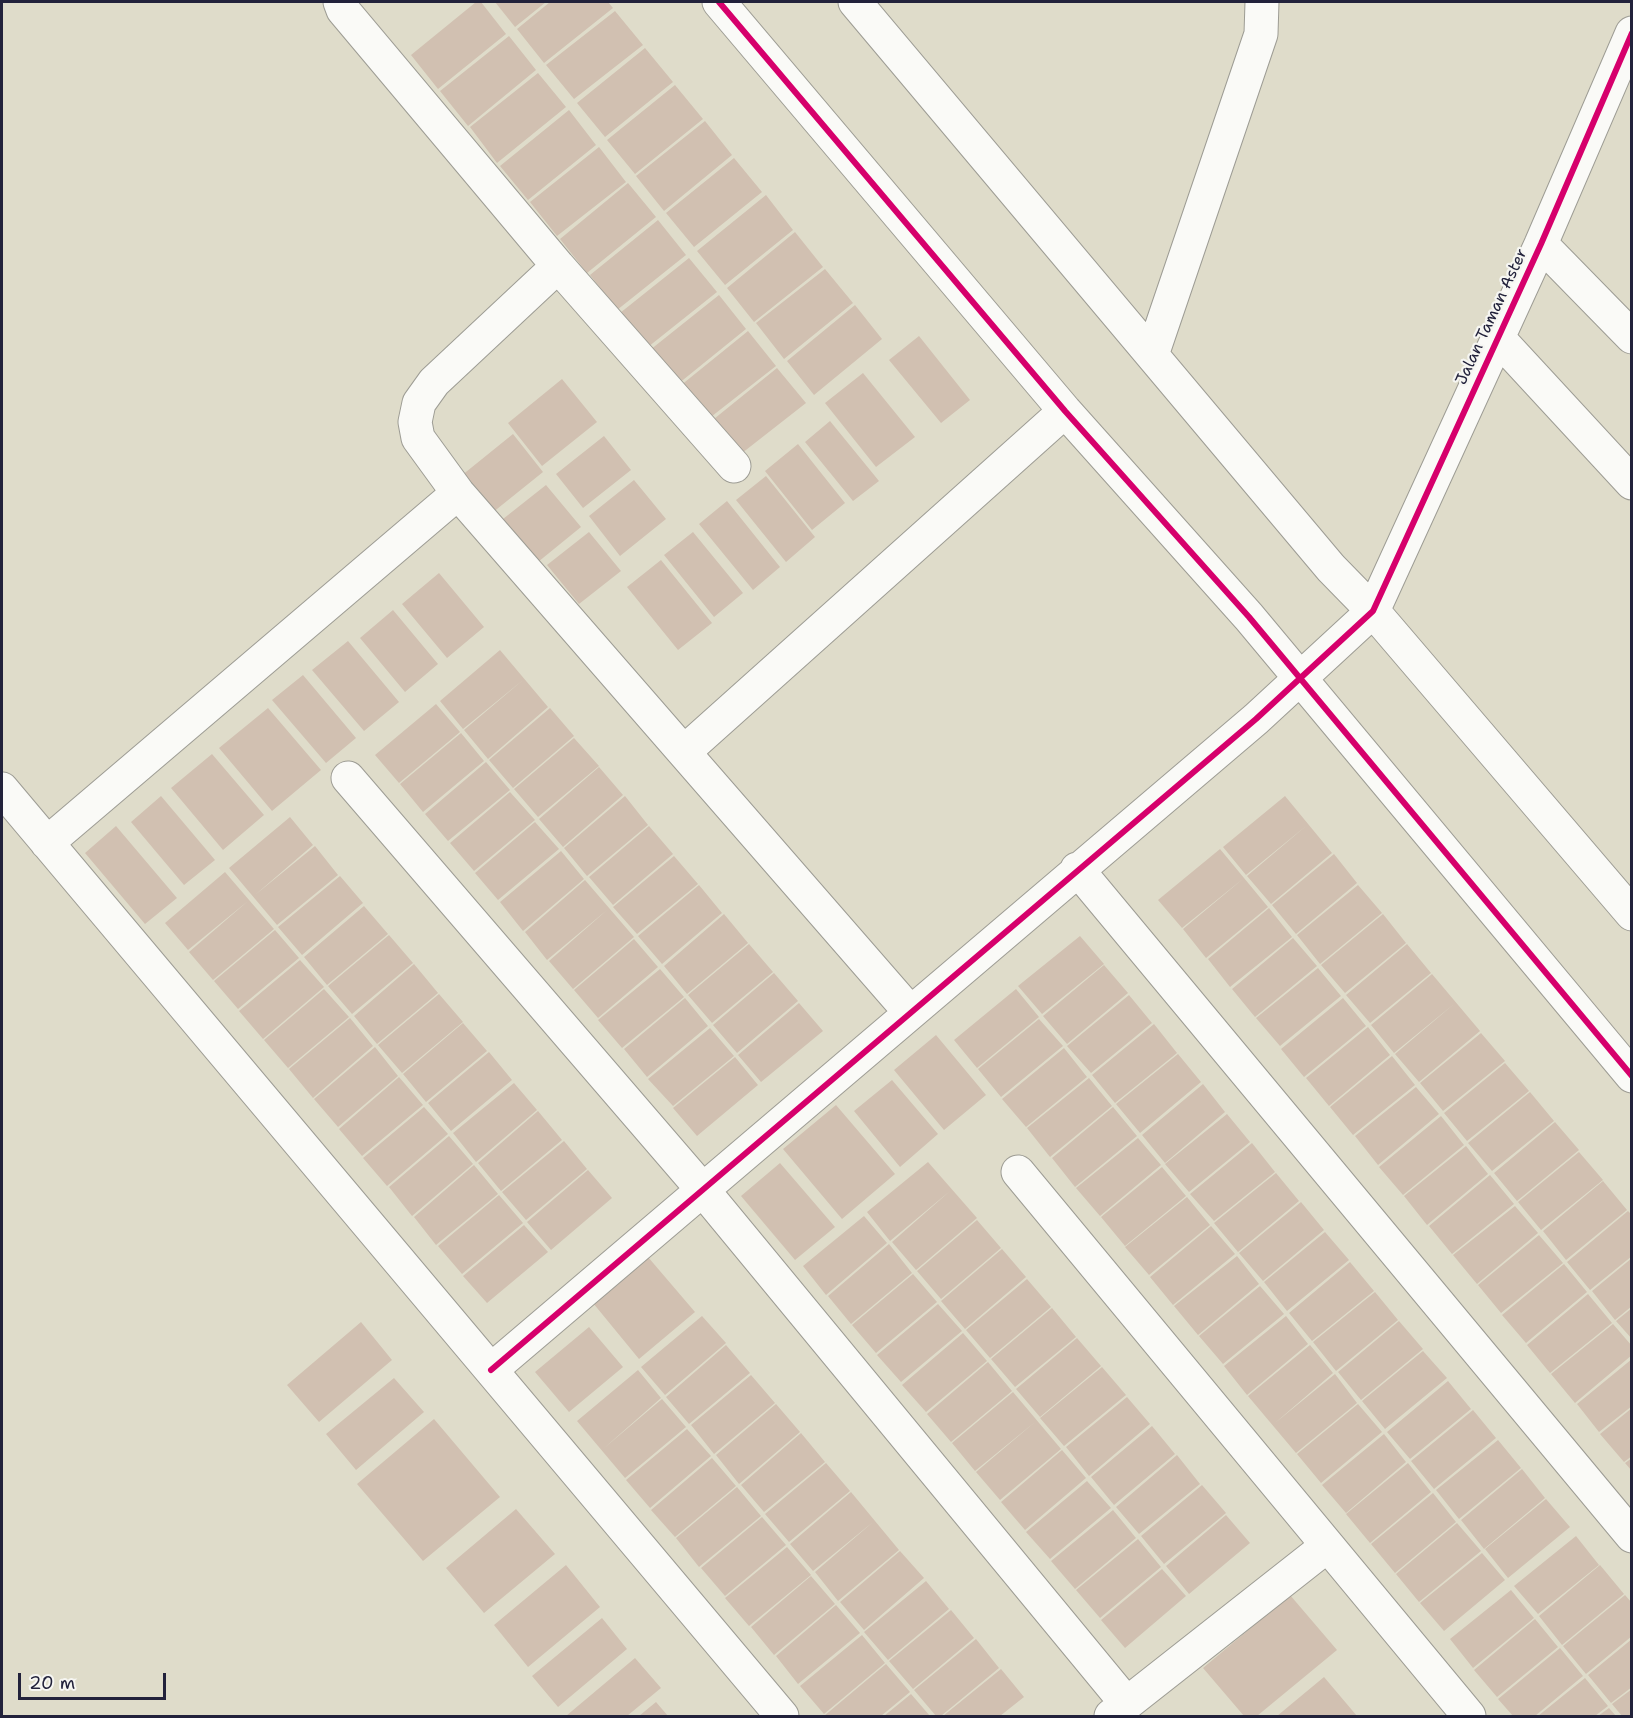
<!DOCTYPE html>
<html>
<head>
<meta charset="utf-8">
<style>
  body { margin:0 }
  #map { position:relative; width:1633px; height:1718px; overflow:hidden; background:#dfdcca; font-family:"Shantell Sans",sans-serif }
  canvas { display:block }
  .frame { position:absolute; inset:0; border:3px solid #22223b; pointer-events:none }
  .scale { position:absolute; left:18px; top:1673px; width:148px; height:27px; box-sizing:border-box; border:3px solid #22223b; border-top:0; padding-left:8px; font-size:18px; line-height:21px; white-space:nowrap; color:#22223b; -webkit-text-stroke:4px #f6f6f2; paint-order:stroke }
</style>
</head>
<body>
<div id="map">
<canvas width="1633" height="1718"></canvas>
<div class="frame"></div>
<div class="scale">20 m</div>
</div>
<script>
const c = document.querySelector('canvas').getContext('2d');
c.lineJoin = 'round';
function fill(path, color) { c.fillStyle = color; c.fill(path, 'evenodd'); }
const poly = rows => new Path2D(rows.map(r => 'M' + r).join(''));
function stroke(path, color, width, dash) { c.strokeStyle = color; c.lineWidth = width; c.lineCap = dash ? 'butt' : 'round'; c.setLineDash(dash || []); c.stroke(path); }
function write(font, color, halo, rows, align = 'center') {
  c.font = font + ' "Shantell Sans",sans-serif'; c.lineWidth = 4.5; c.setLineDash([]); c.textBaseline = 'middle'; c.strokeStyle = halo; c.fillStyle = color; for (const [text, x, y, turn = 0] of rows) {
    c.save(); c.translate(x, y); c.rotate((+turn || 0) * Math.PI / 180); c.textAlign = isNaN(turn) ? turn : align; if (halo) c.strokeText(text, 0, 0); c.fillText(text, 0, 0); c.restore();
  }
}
fill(poly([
  [476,2,481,2,506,34,438,89,411,55],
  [495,2,546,2,515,27],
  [550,2,608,2,613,8,544,63,517,29],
  [615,11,643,45,574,99,546,65],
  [509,36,536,70,468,126,440,91],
  [645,48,673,82,605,137,577,103],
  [538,73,566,107,497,163,470,127],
  [675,85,703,119,635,174,607,140],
  [569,110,596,145,528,200,500,166],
  [705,121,732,155,664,211,636,176],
  [599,147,626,182,557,236,530,202],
  [734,158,762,192,694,247,666,213],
  [628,183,656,217,587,273,560,239],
  [766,195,793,230,725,285,697,251],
  [658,220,686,255,617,310,590,275],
  [795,232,823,267,754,322,727,288],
  [689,258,717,292,648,347,620,313],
  [825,269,853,303,784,359,756,323],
  [719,295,746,329,678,384,650,350],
  [855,305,882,339,814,395,787,361],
  [748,331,776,366,707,420,680,386],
  [919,336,970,400,941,423,889,360],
  [777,368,806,403,737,457,709,423],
  [863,373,915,437,876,467,825,403],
  [562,379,597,422,542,466,508,423],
  [830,421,879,481,853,501,805,442],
  [513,434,543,472,492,513,461,476],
  [604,436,631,470,583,508,556,474],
  [798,444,845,503,812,530,765,471],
  [766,476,815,537,786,562,736,500],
  [634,480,666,519,620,556,589,516],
  [546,485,581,527,538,562,503,519],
  [727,501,780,567,753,590,699,524],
  [589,532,621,571,579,604,547,565],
  [693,532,743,593,714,617,664,555],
  [661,560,712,623,678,650,627,587],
  [439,573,484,627,447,658,402,604],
  [393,610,438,664,405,692,360,638],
  [348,641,399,702,364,731,312,670],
  [500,650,548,707,488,759,464,730,523,680,463,729,440,701],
  [303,675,356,738,326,763,272,700],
  [436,704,460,732,399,783,375,755],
  [268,708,321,770,272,811,219,748],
  [550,708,574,736,513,788,489,760],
  [461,733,484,761,423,812,400,784],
  [574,738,599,766,538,817,514,789],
  [212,754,264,815,223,850,171,788],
  [486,762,510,790,448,841,425,814],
  [599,767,623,795,563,847,539,819],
  [510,792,535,820,474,871,450,843],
  [161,796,215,860,184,885,131,822],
  [625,796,648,825,587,876,564,848],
  [1285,796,1332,853,1271,904,1247,876,1306,826,1246,875,1223,847],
  [290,817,313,845,255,895,315,846,338,875,277,925,229,868],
  [535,822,559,849,498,900,475,873],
  [116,826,177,898,145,924,85,853],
  [649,826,673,854,613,905,589,877],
  [1220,849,1244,878,1182,928,1158,900],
  [561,851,584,879,523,931,500,902],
  [1334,854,1357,883,1296,934,1272,905],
  [674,856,698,884,637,934,613,907],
  [225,872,274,929,213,980,189,952,248,901,188,950,165,923],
  [340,876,363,903,302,955,278,927],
  [1244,878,1268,907,1206,958,1183,929],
  [585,880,634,937,573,989,549,961,607,910,547,960,525,932],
  [699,885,722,913,662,964,638,936],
  [1358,885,1382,913,1320,964,1297,935],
  [364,906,388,934,327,985,304,957],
  [1269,908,1292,937,1230,987,1208,959],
  [724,914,748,943,687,994,664,966],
  [1383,914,1406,943,1345,993,1321,965],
  [275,930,299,958,238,1009,214,981],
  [389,935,413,963,352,1014,328,986],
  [1080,936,1104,964,1042,1014,1018,986],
  [1293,938,1317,966,1255,1017,1232,989],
  [634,939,658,967,598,1018,574,990],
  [749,944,773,972,712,1023,688,995],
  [1407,944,1431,973,1370,1023,1346,995],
  [300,960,324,987,263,1039,239,1011],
  [414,964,438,993,377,1044,354,1016],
  [1104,965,1128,993,1067,1044,1043,1016],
  [1318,968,1341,996,1280,1046,1256,1018],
  [660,969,684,997,622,1048,598,1020],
  [774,973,798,1001,737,1053,713,1025],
  [1432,974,1480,1031,1419,1082,1395,1054,1454,1004,1394,1053,1371,1025],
  [324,989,349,1017,288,1068,264,1040],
  [1016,989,1039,1017,977,1068,954,1040],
  [439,994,463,1022,402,1073,378,1045],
  [1129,995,1152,1023,1091,1073,1067,1046],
  [685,998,708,1026,647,1077,624,1049],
  [1343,998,1366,1026,1304,1077,1281,1049],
  [799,1003,823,1031,761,1082,738,1055],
  [350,1018,373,1046,313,1098,289,1069],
  [1039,1019,1063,1046,1001,1097,978,1069],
  [463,1023,487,1051,426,1102,403,1074],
  [1154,1024,1177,1053,1115,1103,1092,1075],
  [1368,1027,1390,1055,1329,1106,1306,1078],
  [710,1028,734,1056,673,1106,648,1079],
  [1481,1033,1505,1061,1443,1111,1420,1083],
  [936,1035,986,1095,944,1130,894,1070],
  [375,1047,398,1076,338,1127,314,1099],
  [1064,1048,1087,1077,1026,1127,1002,1099],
  [489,1052,512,1080,451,1131,428,1103],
  [1178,1054,1201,1082,1140,1133,1116,1104],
  [1392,1056,1415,1085,1353,1135,1330,1107],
  [735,1057,758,1085,697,1136,673,1108],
  [1505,1063,1529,1091,1467,1141,1444,1113],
  [399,1077,423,1105,362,1156,339,1129],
  [1089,1078,1112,1106,1050,1157,1027,1128],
  [892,1080,938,1134,900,1167,854,1111],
  [514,1083,537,1110,476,1162,453,1133],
  [1203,1084,1225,1112,1165,1163,1142,1135],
  [1416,1087,1439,1114,1378,1165,1355,1136],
  [1530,1092,1554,1121,1492,1171,1468,1143],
  [836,1105,895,1174,842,1219,783,1149],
  [424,1107,448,1134,387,1186,363,1158],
  [1113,1107,1137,1136,1075,1187,1052,1158],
  [538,1111,562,1140,501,1191,478,1163],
  [1227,1114,1250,1142,1189,1192,1165,1164],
  [1441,1116,1464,1145,1403,1195,1379,1167],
  [1555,1122,1579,1150,1517,1201,1494,1173],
  [449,1136,473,1164,412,1216,389,1187],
  [1138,1138,1161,1165,1100,1216,1076,1188],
  [564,1141,587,1169,526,1220,502,1192],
  [1252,1143,1275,1172,1214,1221,1190,1194],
  [1466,1146,1488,1174,1427,1225,1404,1196],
  [1579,1152,1603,1180,1541,1230,1518,1202],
  [928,1162,977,1218,916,1270,892,1242,950,1191,890,1241,867,1212],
  [780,1163,835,1227,795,1260,741,1196],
  [474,1165,498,1194,436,1245,414,1217],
  [1162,1167,1186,1196,1125,1246,1101,1217],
  [588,1170,612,1198,551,1250,527,1222],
  [1276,1173,1299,1201,1238,1252,1214,1223],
  [1490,1175,1514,1204,1452,1254,1429,1226],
  [1603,1181,1627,1210,1566,1260,1543,1231],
  [499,1195,523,1223,462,1274,438,1246],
  [1187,1197,1210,1225,1149,1275,1125,1247],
  [1301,1202,1324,1230,1263,1281,1239,1253],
  [1515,1206,1538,1233,1477,1284,1453,1255],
  [1628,1211,1632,1215,1632,1256,1590,1290,1567,1262],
  [864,1216,887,1243,826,1295,803,1266],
  [977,1220,1001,1248,941,1299,917,1271],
  [524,1225,548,1252,487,1303,463,1276],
  [1211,1226,1235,1254,1173,1305,1150,1277],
  [1325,1232,1349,1260,1287,1311,1264,1282],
  [1539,1235,1563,1263,1501,1313,1478,1285],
  [889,1244,912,1273,851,1324,828,1296],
  [1002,1249,1026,1277,965,1329,941,1301],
  [1237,1256,1259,1284,1198,1335,1174,1306],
  [648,1257,695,1312,639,1359,593,1303],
  [1632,1258,1632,1306,1615,1320,1592,1291],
  [1350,1262,1374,1291,1312,1341,1289,1313],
  [1564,1264,1587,1292,1526,1343,1502,1315],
  [913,1274,937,1302,876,1353,852,1325],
  [1027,1279,1051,1307,990,1358,966,1330],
  [1260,1286,1284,1314,1223,1364,1199,1336],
  [1375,1292,1398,1320,1336,1371,1313,1342],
  [1588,1294,1612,1323,1550,1373,1527,1345],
  [938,1304,962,1331,901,1382,877,1355],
  [1052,1308,1076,1337,1015,1387,991,1359],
  [1632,1308,1632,1339,1616,1321],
  [702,1316,726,1343,665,1395,641,1367],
  [1286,1316,1308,1344,1247,1395,1224,1366],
  [1399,1321,1423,1349,1361,1400,1338,1372],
  [361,1322,392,1360,319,1422,287,1385],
  [1613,1324,1632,1346,1632,1355,1575,1403,1551,1374],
  [589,1327,623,1367,569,1412,535,1372],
  [963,1333,987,1361,926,1412,902,1385],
  [1077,1338,1101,1366,1040,1417,1016,1389],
  [726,1345,750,1373,689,1424,666,1397],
  [1310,1345,1333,1373,1275,1423,1335,1374,1357,1403,1296,1453,1248,1396],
  [1423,1351,1447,1378,1385,1429,1362,1401],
  [1632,1359,1632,1406,1599,1432,1577,1404],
  [988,1362,1012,1391,951,1442,927,1414],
  [1102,1367,1126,1395,1064,1446,1040,1418],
  [638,1370,661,1398,603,1449,662,1399,686,1427,625,1478,577,1421],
  [751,1375,775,1403,714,1454,691,1425],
  [394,1378,424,1412,356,1470,326,1434],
  [1448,1381,1471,1409,1410,1459,1387,1432],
  [1013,1392,1061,1449,1000,1500,976,1472,1035,1422,975,1471,952,1443],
  [1127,1397,1150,1424,1089,1476,1066,1447],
  [776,1404,800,1432,739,1484,716,1455],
  [1358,1404,1382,1432,1321,1483,1297,1454],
  [1632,1408,1632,1456,1624,1462,1600,1434],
  [1473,1410,1496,1438,1434,1489,1411,1461],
  [434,1419,500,1497,423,1561,357,1484],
  [1152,1426,1175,1454,1114,1505,1091,1477],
  [687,1429,711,1456,650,1508,626,1480],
  [801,1433,825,1462,764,1512,741,1485],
  [1384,1434,1406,1462,1346,1513,1322,1485],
  [1498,1440,1521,1468,1459,1519,1436,1490],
  [1062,1450,1086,1478,1025,1530,1001,1502],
  [1177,1455,1200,1484,1139,1534,1116,1507],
  [712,1458,736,1486,675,1537,651,1510],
  [1632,1458,1632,1471,1625,1463],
  [826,1463,850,1491,789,1542,765,1514],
  [1408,1463,1431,1492,1370,1543,1346,1514],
  [1522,1469,1545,1498,1484,1549,1461,1520],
  [1087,1481,1111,1508,1050,1559,1026,1532],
  [1202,1485,1226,1513,1164,1564,1141,1536],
  [737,1487,761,1516,699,1567,676,1538],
  [851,1492,899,1550,838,1601,815,1572,873,1522,813,1571,790,1544],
  [1433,1493,1456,1522,1395,1573,1371,1544],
  [1546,1499,1570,1527,1508,1578,1485,1549],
  [516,1509,555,1554,484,1613,446,1568],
  [1113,1510,1136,1538,1075,1589,1051,1561],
  [1226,1515,1250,1543,1189,1594,1166,1566],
  [762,1517,786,1545,725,1596,701,1568],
  [1457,1523,1481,1551,1419,1602,1396,1574],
  [1576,1536,1599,1565,1538,1614,1514,1586],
  [1138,1539,1161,1567,1100,1618,1076,1590],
  [787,1547,811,1575,749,1626,725,1598],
  [900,1551,924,1578,864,1630,840,1602],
  [1482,1553,1505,1580,1444,1631,1420,1603],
  [566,1565,600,1607,528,1667,494,1625],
  [1600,1565,1624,1594,1562,1645,1539,1616],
  [1162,1569,1186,1596,1125,1648,1101,1620],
  [811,1576,835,1604,774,1655,751,1627],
  [926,1581,949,1609,888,1660,864,1632],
  [1511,1590,1534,1618,1473,1668,1450,1639],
  [1290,1595,1337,1650,1257,1716,1244,1716,1203,1668],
  [1625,1595,1632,1603,1632,1636,1586,1674,1563,1646],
  [836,1605,860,1633,798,1684,776,1656],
  [951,1610,974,1638,913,1689,889,1661],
  [602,1618,627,1649,558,1707,532,1676],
  [1535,1619,1558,1647,1497,1697,1474,1670],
  [862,1635,885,1663,824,1714,800,1686],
  [976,1639,999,1668,941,1716,936,1716,914,1690],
  [1632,1639,1632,1687,1611,1703,1588,1675],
  [1560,1648,1583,1676,1535,1716,1513,1716,1498,1699],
  [635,1658,661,1688,627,1716,566,1716],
  [886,1664,910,1692,881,1716,824,1716],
  [1001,1669,1024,1697,1000,1716,943,1716],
  [1324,1677,1357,1716,1277,1716],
  [1585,1678,1608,1706,1595,1716,1538,1716],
  [1632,1689,1632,1716,1622,1716,1612,1704],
  [911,1694,930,1716,884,1716],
  [656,1702,668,1716,639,1716],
  [1609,1708,1616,1716,1598,1716]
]), '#d1c0b1');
const minor = poly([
  [340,2,343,10,558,266,734,466],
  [719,2,1065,411,1249,617,1632,1076],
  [855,2,1331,568,1373,611,1632,914],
  [1541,244,1632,337],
  [558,266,434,382,419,403,415,422,418,438,458,493,910,1012],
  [1498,338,1632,483],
  [1152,355,1261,34,1262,2],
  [684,752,1065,411],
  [348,778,702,1189,1127,1704],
  [2,789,782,1716],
  [47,843,458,493],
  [1077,869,1632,1536],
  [1018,1172,1469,1716],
  [491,1370,1256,719,1373,611,1541,244,1632,33],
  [1111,1716,1327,1546]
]);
stroke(minor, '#9d9c94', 35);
stroke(minor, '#fafaf7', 33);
stroke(poly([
  [719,2,1065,411,1249,617,1632,1076],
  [491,1370,1256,719,1373,611,1541,244,1632,33]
]), '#d6006c', 6);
write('16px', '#22223b', '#f6f6f2', [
  ["Jalan Taman Aster",1492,317,-65]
]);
</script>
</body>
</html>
